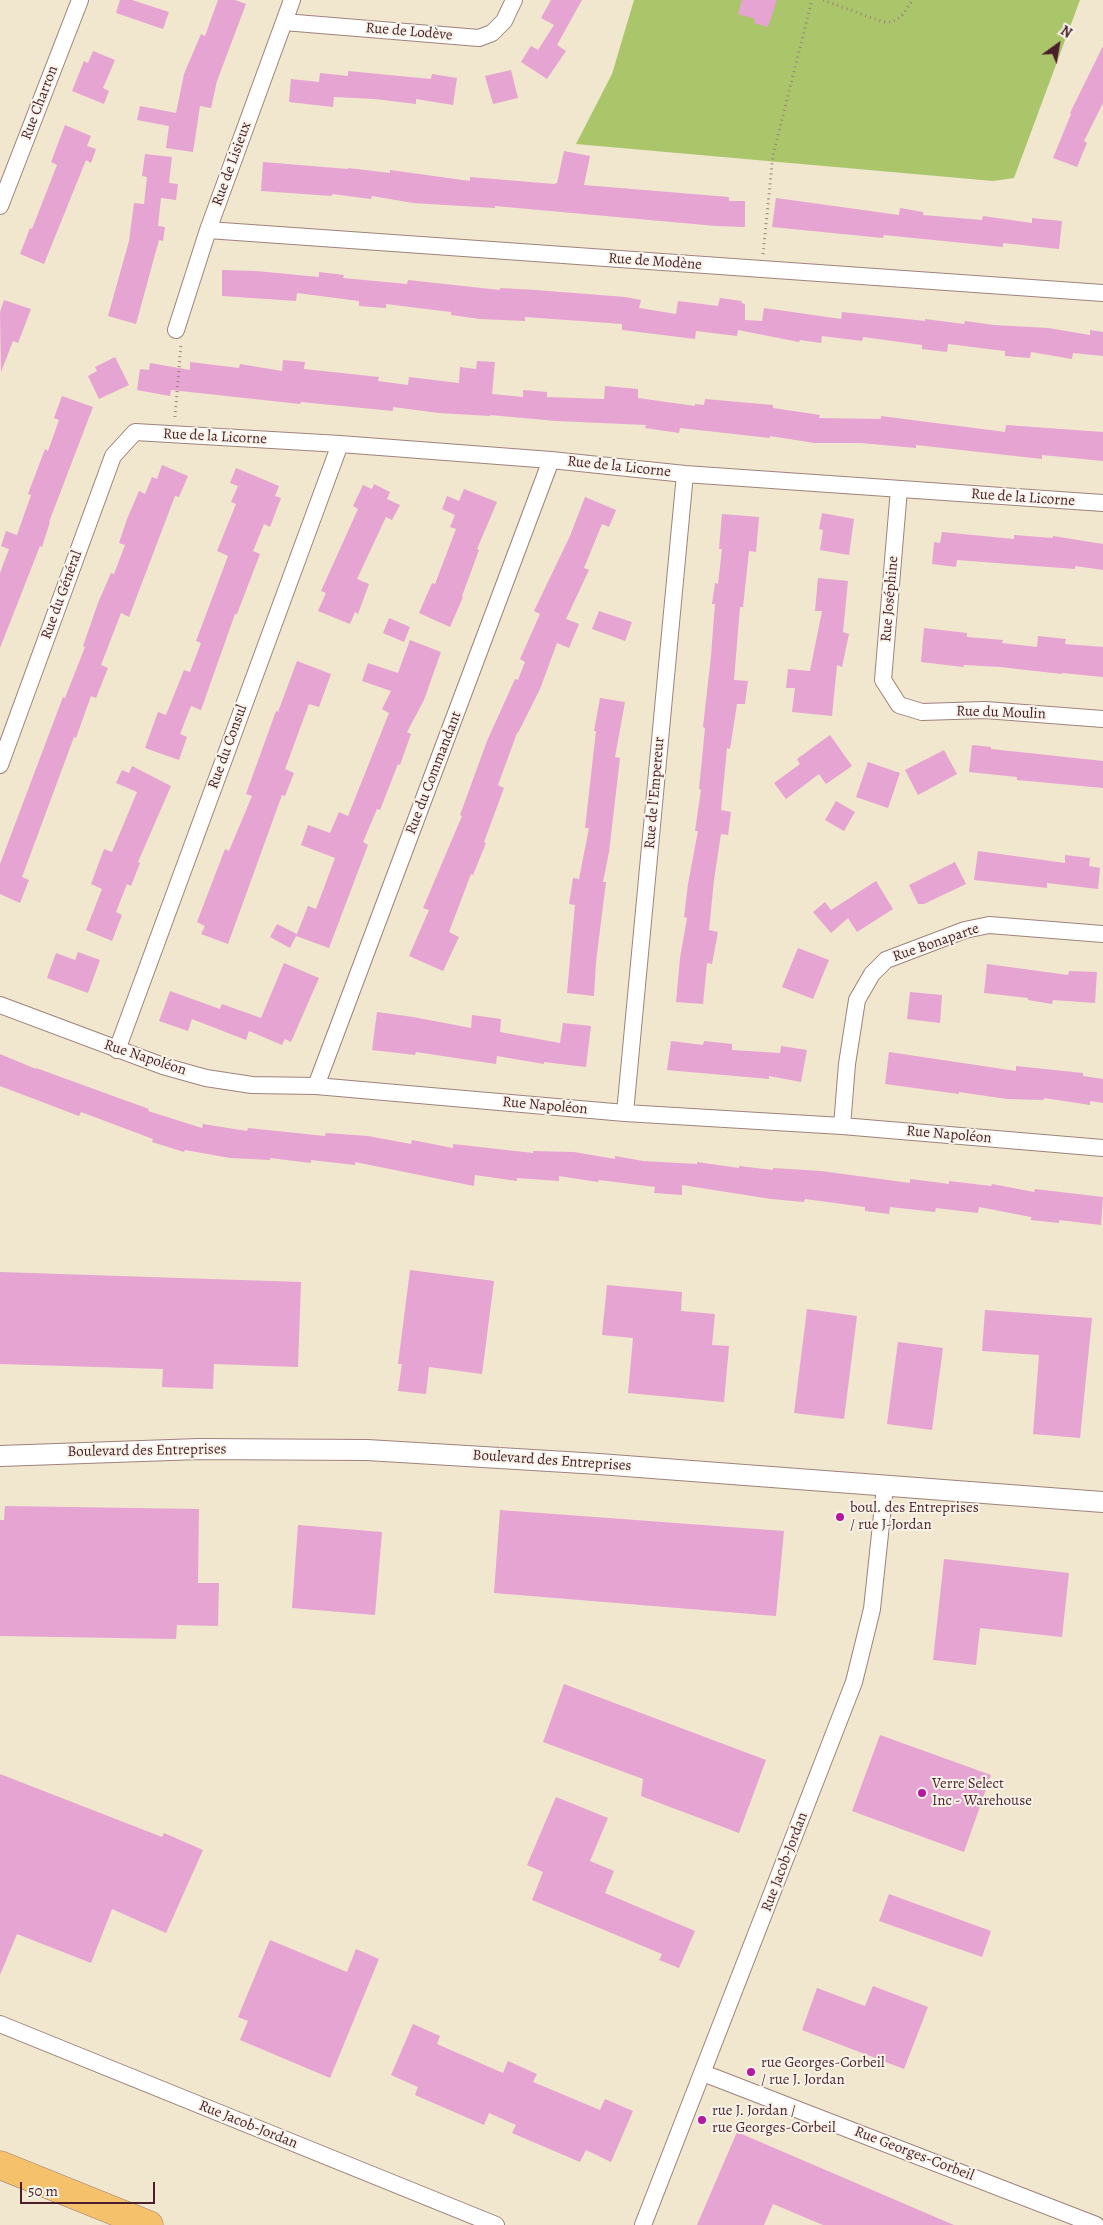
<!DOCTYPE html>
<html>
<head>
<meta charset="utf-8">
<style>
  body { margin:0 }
  #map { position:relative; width:1103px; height:2225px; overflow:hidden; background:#f1e6ce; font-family:Alegreya,serif }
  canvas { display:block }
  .north { position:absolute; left:1033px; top:20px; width:50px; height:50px; -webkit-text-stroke:4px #f7f3e8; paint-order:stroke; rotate:32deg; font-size:14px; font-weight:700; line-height:20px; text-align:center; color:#4a1f2b }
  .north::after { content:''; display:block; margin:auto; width:18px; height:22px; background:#4a1f2b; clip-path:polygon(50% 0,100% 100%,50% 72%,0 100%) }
  .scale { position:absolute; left:20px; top:2182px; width:135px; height:22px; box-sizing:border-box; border:2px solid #4a1f2b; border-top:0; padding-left:6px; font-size:15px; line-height:18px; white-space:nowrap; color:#4a1f2b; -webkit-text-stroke:4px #f7f3e8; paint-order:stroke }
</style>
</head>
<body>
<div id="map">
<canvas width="1103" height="2225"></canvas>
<div class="north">N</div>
<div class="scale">50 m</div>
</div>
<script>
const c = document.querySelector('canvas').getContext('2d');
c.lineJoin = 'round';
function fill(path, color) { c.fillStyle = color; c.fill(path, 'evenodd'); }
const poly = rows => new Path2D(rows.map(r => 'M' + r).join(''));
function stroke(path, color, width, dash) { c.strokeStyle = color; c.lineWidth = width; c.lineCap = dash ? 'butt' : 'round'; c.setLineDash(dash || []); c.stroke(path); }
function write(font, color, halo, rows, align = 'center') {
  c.font = font + ' Alegreya,serif'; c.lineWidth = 4; c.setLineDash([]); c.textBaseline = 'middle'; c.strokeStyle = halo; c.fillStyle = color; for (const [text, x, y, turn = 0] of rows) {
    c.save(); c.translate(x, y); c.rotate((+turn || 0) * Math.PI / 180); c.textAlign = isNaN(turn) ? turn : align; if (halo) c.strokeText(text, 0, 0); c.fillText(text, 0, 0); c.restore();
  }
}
fill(poly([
  [634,0,1080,0,1014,178,993,181,576,144,612,74]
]), '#abc56b');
fill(poly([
  [120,0,132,0,169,12,163,29,116,13],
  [218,0,235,0,246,4,217,81,211,108,200,106,193,152,166,148,169,126,137,120,140,106,176,113,184,74,201,34,205,36],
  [551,0,582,0,557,45,566,51,547,79,521,62,531,46,538,50,554,25,541,18],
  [742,0,777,0,768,27,754,23,755,19,738,14],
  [1103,46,1103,103,1084,141,1087,143,1077,167,1053,158,1071,114,1070,113],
  [93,51,115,60,103,88,109,91,104,104,72,91,84,61,88,63],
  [511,70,518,98,493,104,485,76],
  [348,71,431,79,432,74,457,78,453,105,416,99,416,104,375,99,334,97,333,107,289,102,291,79,319,82,320,73,348,76],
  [65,125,91,136,87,146,96,149,91,163,86,160,44,264,20,254,30,228,32,229,57,165,51,162],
  [564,151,590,156,584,185,729,197,729,201,745,201,745,227,716,226,495,206,495,208,413,203,372,196,371,199,332,194,332,196,261,191,263,162,348,169,348,168,390,173,390,170,470,181,470,177,554,184,557,183],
  [145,154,172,157,169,183,178,184,176,200,161,198,158,226,165,227,163,241,159,240,136,324,108,316,129,241,134,203,144,204,147,177,142,176],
  [776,198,899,215,900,208,923,212,923,215,982,220,983,216,1032,223,1032,218,1062,221,1059,249,1003,243,1003,247,884,235,883,238,772,227],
  [222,270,256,271,319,277,319,272,344,275,343,278,407,284,408,280,500,290,500,288,536,290,625,297,641,300,639,308,676,314,678,301,718,306,720,298,742,301,741,303,745,304,745,320,762,321,764,308,841,319,842,312,925,321,925,319,964,324,965,321,994,325,1048,328,1090,335,1090,330,1103,332,1103,356,1073,353,1072,359,1031,352,1030,358,1005,356,1005,351,948,344,947,352,922,349,922,345,863,337,862,341,822,336,821,343,800,340,799,342,738,330,737,336,696,331,695,339,622,330,622,324,525,317,525,321,480,319,451,315,451,312,386,304,386,308,359,306,359,301,297,293,296,301,222,296],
  [4,300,31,309,18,343,13,341,1,372,0,312],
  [115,357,129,385,99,399,88,376,97,371,95,367],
  [283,360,305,362,304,369,379,377,378,381,408,385,409,377,459,383,460,367,476,369,477,361,495,362,492,394,523,397,523,390,547,392,547,397,604,399,605,386,638,389,638,398,695,406,695,404,704,405,705,399,773,405,773,408,820,415,819,418,881,419,881,416,1005,432,1006,425,1103,432,1103,461,1042,455,1042,459,916,445,916,448,860,443,814,443,770,436,770,438,680,428,679,433,645,428,646,425,556,421,490,415,490,416,439,413,393,407,393,411,301,402,300,404,171,390,170,396,137,390,140,369,149,370,150,363,190,370,190,362,239,368,240,364,282,371],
  [62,396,93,407,49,522,50,522,42,547,40,546,0,648,0,573,9,549,1,546,6,531,17,535,31,495,28,494,45,449,48,451,59,420,54,418],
  [162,465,188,476,179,497,175,496,129,617,121,613,101,665,108,668,96,698,91,696,76,738,74,737,22,877,29,880,20,903,0,894,0,864,63,697,65,698,85,647,83,646,98,603,111,573,114,574,125,545,119,543,127,519,139,491,145,494,152,477,157,479],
  [236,468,279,486,275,496,281,498,270,527,264,524,253,551,260,554,237,614,235,614,201,710,191,706,180,734,187,737,179,760,145,748,158,712,166,715,184,670,190,672,201,643,196,641,228,556,217,551,236,504,231,502,238,486,230,483],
  [374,484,390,492,387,499,400,505,392,520,386,517,357,579,369,584,358,614,355,612,350,624,318,611,326,593,321,591,358,509,353,506,363,485,372,489],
  [464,489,497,502,477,549,479,550,462,596,463,597,450,627,419,613,432,583,435,584,456,529,450,527,455,515,442,509,447,496,459,501],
  [585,497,616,510,609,527,602,524,584,568,589,570,566,619,579,624,569,648,557,643,540,689,518,733,517,733,498,785,504,788,484,842,486,843,473,875,471,874,449,932,459,937,443,971,409,956,429,910,423,908,462,816,460,815,487,741,515,679,518,680,525,662,520,659,540,614,534,611,570,536],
  [822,513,854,519,849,555,820,550,823,530,819,529],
  [722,514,759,517,756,552,749,551,743,607,740,607,734,680,748,681,745,704,737,704,730,749,727,748,721,810,731,812,728,835,721,834,714,880,709,930,718,932,712,964,707,963,703,1004,676,1002,680,958,687,918,684,917,688,884,698,831,695,831,701,790,699,789,705,728,703,727,711,656,715,604,712,604,715,583,718,584,722,549,719,549],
  [942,532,1014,539,1014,535,1053,538,1053,536,1103,544,1103,570,1075,566,1075,569,957,560,956,567,932,564,934,542,940,543],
  [818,578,848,581,843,632,849,634,842,667,837,665,832,716,792,712,795,688,786,688,788,669,810,671,822,611,815,611],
  [599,611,632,622,625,641,592,629],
  [389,618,410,627,404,642,383,633],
  [924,628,967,633,967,637,1003,640,1002,643,1037,647,1038,636,1066,639,1065,644,1103,647,1103,677,1062,673,1062,674,1000,667,964,665,963,667,921,662],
  [410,640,441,652,424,700,407,732,411,734,400,765,398,764,380,810,377,809,363,842,368,845,329,948,296,936,308,906,316,909,335,858,301,845,308,825,330,833,339,812,348,816,389,713,382,709,391,691,362,681,368,663,398,673],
  [297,661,331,674,319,707,309,704,285,769,294,773,285,796,282,795,228,944,201,934,205,926,197,922,225,849,229,851,252,796,246,794,276,711,278,712],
  [600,698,625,702,615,757,620,758,609,852,603,882,606,882,596,962,594,996,567,993,575,905,569,904,573,878,579,879,589,828,585,828,596,731,594,731],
  [830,735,852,766,826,784,819,774,786,799,774,783,800,764,797,759],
  [972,745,991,747,991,749,1103,761,1103,788,1017,780,1017,777,969,772],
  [944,750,957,774,918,795,905,770],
  [868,762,900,773,888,808,856,797],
  [132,766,171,786,138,862,140,863,131,886,127,884,116,912,122,915,112,941,86,930,102,889,91,884,104,849,112,852,137,792,116,783,122,770,129,773],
  [836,801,855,812,844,831,825,820],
  [978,851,1065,863,1065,855,1090,858,1089,866,1100,868,1098,889,1047,883,1047,888,974,880],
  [955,862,966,884,924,904,918,904,909,885],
  [876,881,893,909,857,932,848,918,831,933,813,912,825,902,831,910],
  [277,924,297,934,290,948,270,937],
  [798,948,829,960,813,999,782,987],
  [78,952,100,960,88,993,47,978,56,953,75,960],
  [284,963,319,978,291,1042,285,1039,282,1045,249,1031,246,1040,192,1019,188,1031,159,1021,170,991,220,1009,222,1004,261,1018],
  [987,964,1068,975,1069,971,1097,972,1095,1003,1053,1000,1052,1004,1028,1000,1028,998,984,993],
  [910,992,942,995,940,1023,907,1019],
  [377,1012,413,1017,471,1028,472,1015,501,1019,500,1032,560,1043,563,1023,591,1026,586,1067,544,1062,544,1064,497,1056,496,1064,416,1052,415,1055,372,1050],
  [671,1041,703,1045,704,1041,732,1044,732,1050,780,1053,781,1046,807,1050,801,1082,769,1076,769,1079,667,1070],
  [889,1052,1016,1071,1016,1066,1083,1073,1083,1076,1103,1079,1103,1103,1090,1101,1090,1105,1044,1098,1044,1100,1007,1099,959,1092,959,1094,885,1084],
  [0,1054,36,1069,36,1068,149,1109,148,1111,202,1128,203,1124,247,1131,248,1128,325,1136,326,1133,368,1136,411,1144,412,1140,453,1148,453,1144,533,1153,533,1151,574,1152,615,1159,615,1156,643,1161,697,1164,697,1162,739,1168,739,1166,773,1170,773,1168,821,1171,910,1183,910,1179,949,1184,949,1181,991,1186,992,1184,1034,1192,1035,1189,1103,1197,1101,1225,1059,1220,1059,1223,1031,1220,1031,1217,979,1207,978,1213,936,1208,935,1212,890,1207,889,1214,865,1211,865,1207,805,1199,804,1202,771,1199,682,1185,682,1195,654,1193,655,1187,599,1180,598,1182,559,1176,559,1181,517,1178,517,1181,475,1175,474,1186,355,1162,355,1165,311,1160,311,1163,270,1158,270,1160,230,1158,185,1150,184,1152,152,1142,153,1139,81,1112,79,1116,0,1086],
  [410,1270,494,1281,482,1374,429,1367,426,1394,398,1391,402,1364,398,1364],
  [0,1272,301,1282,298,1367,214,1364,213,1389,162,1387,163,1369,0,1364],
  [607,1285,682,1292,681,1311,715,1314,712,1345,729,1346,724,1402,628,1393,633,1338,602,1335],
  [807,1309,857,1316,844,1419,794,1413],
  [985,1310,1092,1318,1080,1438,1033,1434,1039,1355,982,1351],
  [898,1342,943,1348,932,1430,887,1424],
  [5,1506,199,1509,198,1583,219,1583,218,1626,177,1625,176,1639,0,1636,0,1520,4,1520],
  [500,1510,784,1531,776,1616,494,1593],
  [298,1525,382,1532,375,1615,292,1608],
  [944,1559,1069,1573,1062,1637,980,1628,976,1665,933,1660],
  [564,1684,766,1760,739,1833,641,1796,643,1779,543,1742],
  [880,1735,991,1775,964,1852,852,1811],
  [0,1774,162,1837,164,1833,203,1850,166,1933,112,1909,91,1963,17,1934,0,1975],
  [556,1797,608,1818,590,1861,614,1871,605,1893,695,1931,679,1968,659,1960,662,1954,532,1900,543,1872,527,1865],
  [889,1894,991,1931,982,1957,879,1921],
  [270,1940,347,1972,356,1949,379,1959,330,2078,240,2040,248,2021,238,2017],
  [873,1986,928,2007,904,2069,802,2030,817,1988,865,2006],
  [413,2024,440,2036,437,2044,503,2073,508,2061,537,2074,533,2082,600,2110,605,2099,633,2111,611,2162,586,2150,580,2162,512,2133,516,2125,489,2113,484,2125,415,2095,418,2087,391,2075],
  [737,2132,954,2225,823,2225,773,2204,764,2225,697,2225]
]), '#e6a4d2');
const minor = poly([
  [284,22,479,38,492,33,504,21,514,0],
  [0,206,80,0],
  [208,230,1103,293],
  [176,330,208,230,292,0],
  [899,489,883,680,899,705,922,712,985,710,1103,719],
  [0,765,113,456,135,432,340,444,551,460,685,474,1103,503],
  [0,1005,163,1066,206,1078,252,1085,316,1086,625,1113,842,1126,1103,1148],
  [117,1050,340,444],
  [316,1086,551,460],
  [625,1113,685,474],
  [842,1126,847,1064,857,1000,872,974,886,960,965,930,989,925,1103,934],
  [0,2024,496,2225],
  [703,2073,1096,2225],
  [643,2225,854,1682,872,1609,885,1487]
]);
const tertiary = poly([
  [0,1456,199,1449,367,1450,599,1464,1103,1502]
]);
const motorway = poly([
  [0,2165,149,2225]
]);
stroke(minor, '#9e827c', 18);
stroke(tertiary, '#9e827c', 22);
stroke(motorway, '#9e827c', 29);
stroke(poly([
  [823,0,883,22,892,22,901,17,913,0],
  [763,254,773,155,812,0],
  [175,417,181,344]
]), '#9e827c', 3, [1, 4]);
stroke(minor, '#fff', 16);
stroke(tertiary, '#fff', 20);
stroke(motorway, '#f5c16b', 28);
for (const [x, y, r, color] of [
  [840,1517,5,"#b5179e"],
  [922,1793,5,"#b5179e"],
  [751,2072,5,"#b5179e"],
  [702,2120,5,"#b5179e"]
]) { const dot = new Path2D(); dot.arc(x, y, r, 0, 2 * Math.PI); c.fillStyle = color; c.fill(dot); stroke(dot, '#f7f3e8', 2); }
write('15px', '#4a1f2b', '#f7f3e8', [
  ["Rue de Lodève",409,32,5],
  ["Rue Charron",40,103,-69],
  ["Rue de Lisieux",232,164,-70],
  ["Rue de Modène",655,262,4],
  ["Rue de la Licorne",215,437,3],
  ["Rue de la Licorne",619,467,6],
  ["Rue de la Licorne",1023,498,4],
  ["Rue du Général",62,595,-70],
  ["Rue Joséphine",890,599,-85],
  ["Rue du Moulin",1001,713,2],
  ["Rue du Consul",228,747,-70],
  ["Rue du Commandant",434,773,-69],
  ["Rue de l'Empereur",655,793,-85],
  ["Rue Bonaparte",936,943,-19],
  ["Rue Napoléon",145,1058,18],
  ["Rue Napoléon",545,1106,5],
  ["Rue Napoléon",949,1135,5],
  ["Boulevard des Entreprises",147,1451,-1],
  ["Boulevard des Entreprises",552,1461,4],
  ["Rue Jacob-Jordan",785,1862,-69],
  ["Rue Jacob-Jordan",248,2125,22],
  ["Rue Georges-Corbeil",914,2154,21]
]);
write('15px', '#4a1f2b', '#f7f3e8', [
  ["boul. des Entreprises",850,1508],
  ["/ rue J-Jordan",850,1525],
  ["Verre Select",932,1784],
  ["Inc - Warehouse",932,1801],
  ["rue Georges-Corbeil",761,2063],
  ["/ rue J. Jordan",761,2080],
  ["rue J. Jordan /",712,2111],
  ["rue Georges-Corbeil",712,2128]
], 'left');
</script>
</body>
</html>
